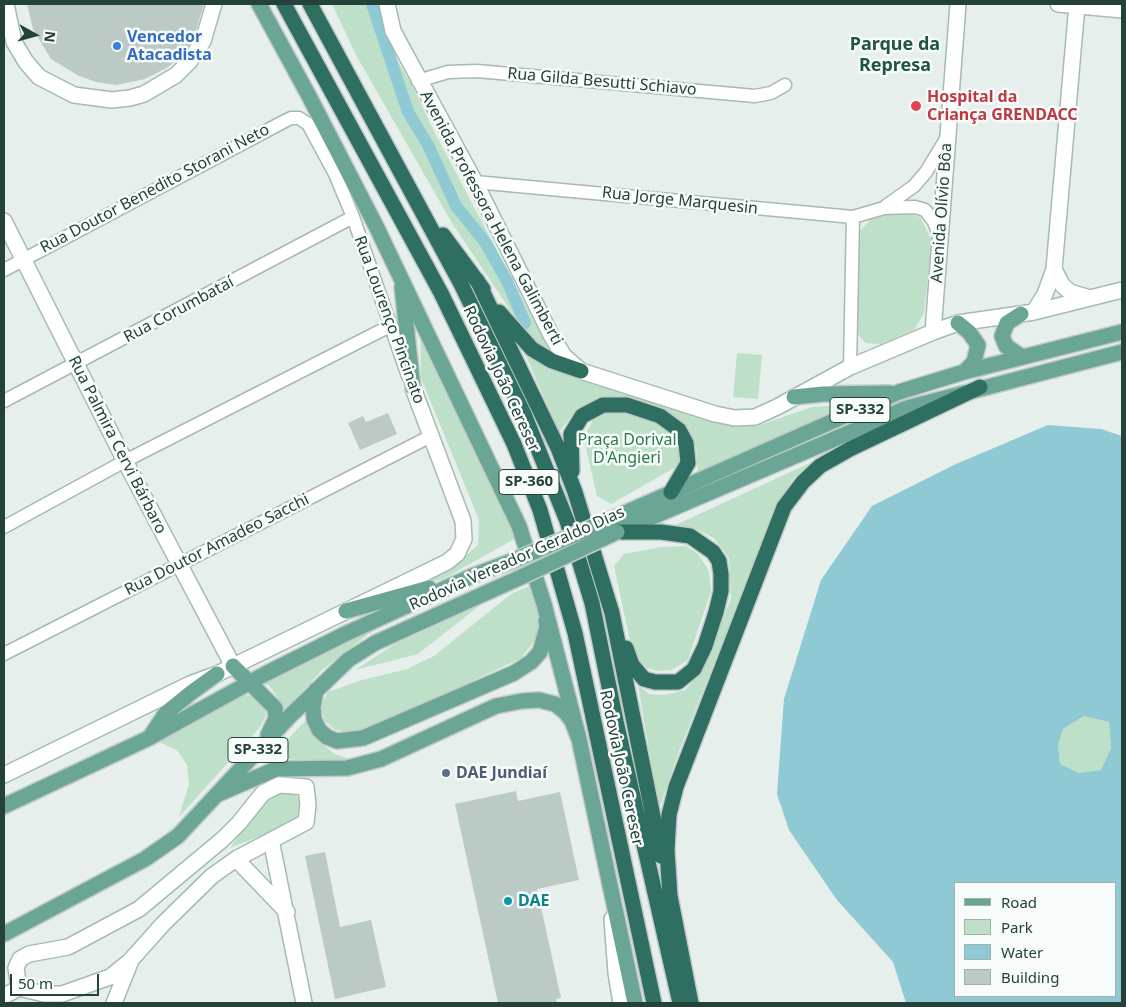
<!DOCTYPE html>
<html>
<head>
<meta charset="utf-8">
<style>
  body { margin:0 }
  #map { position:relative; width:1126px; height:1007px; overflow:hidden; background:#e6efeb; font-family:"Noto Sans",sans-serif }
  canvas { display:block }
  .frame { position:absolute; inset:0; border:5px solid #24423a; pointer-events:none }
  .legend { position:absolute; left:954px; top:882px; width:162px; height:115px; box-sizing:border-box; background:#f7fbf9; border:1px solid #a3b1ad; margin:0; padding:6px 9px; list-style:none; font-size:15px; color:#24423a }
  .legend li { display:flex; align-items:center; gap:10px; height:25px }
  .legend b { width:25px; border:1px solid #a3b1ad }
  .north { position:absolute; left:10px; top:10px; width:50px; height:50px; -webkit-text-stroke:4px #f7fbf9; paint-order:stroke; rotate:97deg; font-size:14px; font-weight:700; line-height:20px; text-align:center; color:#24423a }
  .north::after { content:''; display:block; margin:auto; width:18px; height:22px; background:#24423a; clip-path:polygon(50% 0,100% 100%,50% 72%,0 100%) }
  .scale { position:absolute; left:10px; top:974px; width:89px; height:22px; box-sizing:border-box; border:2px solid #24423a; border-top:0; padding-left:6px; font-size:15px; line-height:18px; white-space:nowrap; color:#24423a; -webkit-text-stroke:4px #f7fbf9; paint-order:stroke }
</style>
</head>
<body>
<div id="map">
<canvas width="1126" height="1007"></canvas>
<div class="frame"></div>
<ul class="legend">
<li><b style="height:6px;background:#6aa596"></b>Road</li>
<li><b style="height:14px;background:#bfe0c8"></b>Park</li>
<li><b style="height:14px;background:#8ec9d4"></b>Water</li>
<li><b style="height:14px;background:#bbcac4"></b>Building</li>
</ul>
<div class="north">N</div>
<div class="scale">50 m</div>
</div>
<script>
const c = document.querySelector('canvas').getContext('2d');
c.lineJoin = 'round';
function fill(path, color) { c.fillStyle = color; c.fill(path, 'evenodd'); }
const poly = rows => new Path2D(rows.map(r => 'M' + r).join(''));
function stroke(path, color, width, dash) { c.strokeStyle = color; c.lineWidth = width; c.lineCap = dash ? 'butt' : 'round'; c.setLineDash(dash || []); c.stroke(path); }
function write(font, color, halo, rows, align = 'center') {
  c.font = font + ' "Noto Sans",sans-serif'; c.lineWidth = 5; c.setLineDash([]); c.textBaseline = 'middle'; c.strokeStyle = halo; c.fillStyle = color; for (const [text, x, y, turn = 0] of rows) {
    c.save(); c.translate(x, y); c.rotate((+turn || 0) * Math.PI / 180); c.textAlign = isNaN(turn) ? turn : align; if (halo) c.strokeText(text, 0, 0); c.fillText(text, 0, 0); c.restore();
  }
}
fill(poly([
  [332,4,376,4,389,47,411,83,435,133,542,336,553,353,531,341,452,223,356,55],
  [898,211,920,217,932,241,924,313,914,330,881,344,866,343,854,331,860,231,873,217],
  [420,316,451,382,516,538,443,579,402,588,455,565,478,545,479,520,421,378],
  [523,349,723,423,757,426,812,407,846,405,849,409,698,473,696,448,686,427,669,413,638,401,610,396,578,408,559,432],
  [737,353,762,355,758,399,733,397],
  [618,409,651,416,678,435,683,463,611,504,597,496,585,444,587,431,593,420,604,411],
  [810,463,793,479,778,503,679,751,659,809,638,685,649,694,665,695,685,690,699,675,731,599,729,558,714,538,694,528,671,527],
  [686,546,698,554,709,571,711,591,688,660,672,670,658,671,647,668,633,655,614,566,624,554,661,547],
  [538,582,544,610,538,636,521,658,372,729,347,732,334,729,325,721,321,705,328,692,362,680,407,669,434,656,511,594],
  [479,606,418,654,355,670,395,644],
  [374,630,322,670,281,715,279,700,272,689,264,681],
  [242,695,256,696,265,706,266,716,260,727,179,817,189,784,187,765,177,750,159,742],
  [1084,716,1109,722,1111,748,1101,770,1079,773,1060,764,1058,745,1063,729],
  [305,721,317,740,335,754,360,763,336,764,314,760,278,759,257,772],
  [275,789,295,793,301,802,299,815,289,825,230,848,264,798]
]), '#bfe0c8');
fill(poly([
  [1048,425,1101,429,1122,436,1122,1003,906,1003,893,962,837,900,789,830,777,794,784,699,821,580,872,506,956,464],
  [1084,716,1109,722,1111,748,1101,770,1079,773,1060,764,1058,745,1063,729],
  [955,883,1115,883,1115,996,955,996]
]), '#8ec9d4');
stroke(poly([
  [372,4,408,112,428,145,456,206,485,242,507,281,525,323]
]), '#8ec9d4', 12);
fill(poly([
  [27,4,204,4,194,37,182,55,168,67,145,79,116,85,96,82,79,76,51,59,33,29],
  [388,413,397,434,360,450,348,423,363,416,366,422],
  [516,791,518,801,560,792,579,880,537,889,561,998,556,999,557,1003,498,1003,455,804],
  [325,852,340,927,371,920,386,987,335,999,305,856]
]), '#bbcac4');
const street = poly([
  [418,81,448,72,477,71,755,96,771,93,785,85],
  [475,182,853,217,884,208,915,207,925,210,934,222,940,237],
  [886,206,914,186,926,172,948,136],
  [4,270,283,122,291,118,299,118,308,124,335,174,353,217,408,376],
  [850,367,853,217],
  [4,401,353,217],
  [4,527,125,461,390,326],
  [4,654,431,436]
]);
const secondary = poly([
  [6,4,14,42,26,62,39,77,74,95,112,100,130,98,144,94,176,75,189,62,203,41,214,4],
  [387,4,393,31,475,182,551,335,564,356,581,371,715,414,735,418,755,417,777,407,850,367,933,332,958,323,1034,312,1122,290],
  [1058,4,1122,10],
  [4,221,125,461,233,666],
  [1054,269,1062,285,1070,292,1090,298],
  [1034,312,1045,294,1054,269,1077,5],
  [933,332,958,4],
  [4,775,190,684,217,674,447,562,457,554,464,539,463,521,413,388],
  [271,840,304,1003],
  [236,859,287,912],
  [612,919,616,973,621,1003],
  [4,996,19,988,44,994,62,994,110,977,130,961,163,924,212,876,236,859,306,822,308,805,306,787,279,785,263,793,239,823,223,839,139,909,68,947,29,954,20,959,16,968,19,988],
  [114,1003,130,963]
]);
const primary = poly([
  [259,4,310,98,376,226,519,526,544,604,579,739],
  [402,287,413,388],
  [1021,314,1007,323,1002,336,1006,346,1022,357],
  [958,323,969,332,978,345,974,362,964,372],
  [794,397,823,394,890,393],
  [609,520,899,392,964,372,1122,332],
  [617,532,907,408,1122,352],
  [346,611,429,588],
  [233,666,275,708,276,718,268,735],
  [316,690,313,707,314,719,319,730,327,737,337,741,363,738,514,673,531,662,540,652,547,627,546,621],
  [150,737,166,713,192,692,217,674],
  [216,795,276,769,347,768,381,759,496,706,522,701,539,700,555,704,565,712,572,721,579,739,635,1003],
  [4,806,149,738,267,673,343,635,472,576,512,561],
  [4,934,145,859,178,836,290,716,348,660,375,643,519,578]
]);
const highway = poly([
  [284,4,441,293,514,444,540,510,575,633,654,1003],
  [310,4,462,286,524,414,567,521,592,603,617,726,680,1003],
  [443,235,483,289],
  [477,280,558,448,575,492,612,613,661,856],
  [499,312,532,349,552,361,581,371],
  [572,471,571,434,582,416,603,405,627,405,660,416,679,430,686,443,688,463,671,492],
  [617,532,661,532,690,536,713,552,719,561,721,574,721,591,716,612,705,646,694,669,678,682,655,682,644,679,632,665,626,648],
  [691,1003,670,896,667,850,669,815,676,787,784,507,803,482,820,466,850,449,980,387]
]);
stroke(street, '#a8b8b2', 15);
stroke(secondary, '#a4bbb3', 18);
stroke(primary, '#c2cac8', 18);
stroke(highway, '#c2cac8', 18);
stroke(street, '#fff', 12);
stroke(secondary, '#fff', 15);
stroke(primary, '#6aa596', 15);
stroke(highway, '#2f6f62', 15);
const primaryBridge = poly([
  [512,561,609,520],
  [519,578,617,532]
]);
stroke(primaryBridge, '#c2cac8', 18, []);
stroke(primaryBridge, '#6aa596', 15);
for (const [x, y, r, color] of [
  [117,46,5,"#3f7fe0"],
  [916,106,6,"#e0444e"],
  [446,773,5,"#5c6f8a"],
  [508,901,5,"#0f9aa8"]
]) { const dot = new Path2D(); dot.arc(x, y, r, 0, 2 * Math.PI); c.fillStyle = color; c.fill(dot); stroke(dot, '#f7fbf9', 2); }
for (const [x, y, w] of [
  [860,410,60],
  [529,482,60],
  [258,750,60]
]) { const box = new Path2D(); box.roundRect(x - w / 2, y - 12.5, w, 25, 4); c.fillStyle = '#f7fbf9'; c.fill(box); stroke(box, '#24423a', 1); }
write('bold 15px', '#24423a', null, [
  ["SP-332",860,410],
  ["SP-360",529,482],
  ["SP-332",258,750]
]);
write('bold 16px', '#366cbe', '#f7fbf9', [
  ["Vencedor",127,37],
  ["Atacadista",127,55]
], 'left');
write('16px', '#24423a', '#f7fbf9', [
  ["Rua Gilda Besutti Schiavo",602,82,5],
  ["Rua Doutor Benedito Storani Neto",155,189,-28],
  ["Rua Jorge Marquesin",680,201,6],
  ["Avenida Olívio Bôa",942,213,-86],
  ["Avenida Professora Helena Galimberti",491,218,62],
  ["Rua Corumbataí",179,310,-28],
  ["Rua Lourenço Pincinato",389,320,70],
  ["Rodovia João Cereser",501,379,65],
  ["Rua Palmira Cervi Bárbaro",117,445,63],
  ["Rua Doutor Amadeo Sacchi",217,545,-27],
  ["Rodovia Vereador Geraldo Dias",517,559,-24],
  ["Rodovia João Cereser",621,768,78]
]);
write('bold 16px', '#be3a42', '#f7fbf9', [
  ["Hospital da",927,97],
  ["Criança GRENDACC",927,115]
], 'left');
write('16px', '#2d7a4b', '#f7fbf9', [
  ["Praça Dorival",627,440],
  ["D'Angieri",627,458]
]);
write('bold 16px', '#4e5e75', '#f7fbf9', [
  ["DAE Jundiaí",456,773]
], 'left');
write('bold 16px', '#0d838f', '#f7fbf9', [
  ["DAE",518,901]
], 'left');
write('bold 18px', '#1f5548', '#f7fbf9', [
  ["Parque da",895,45],
  ["Represa",895,66]
]);
</script>
</body>
</html>
